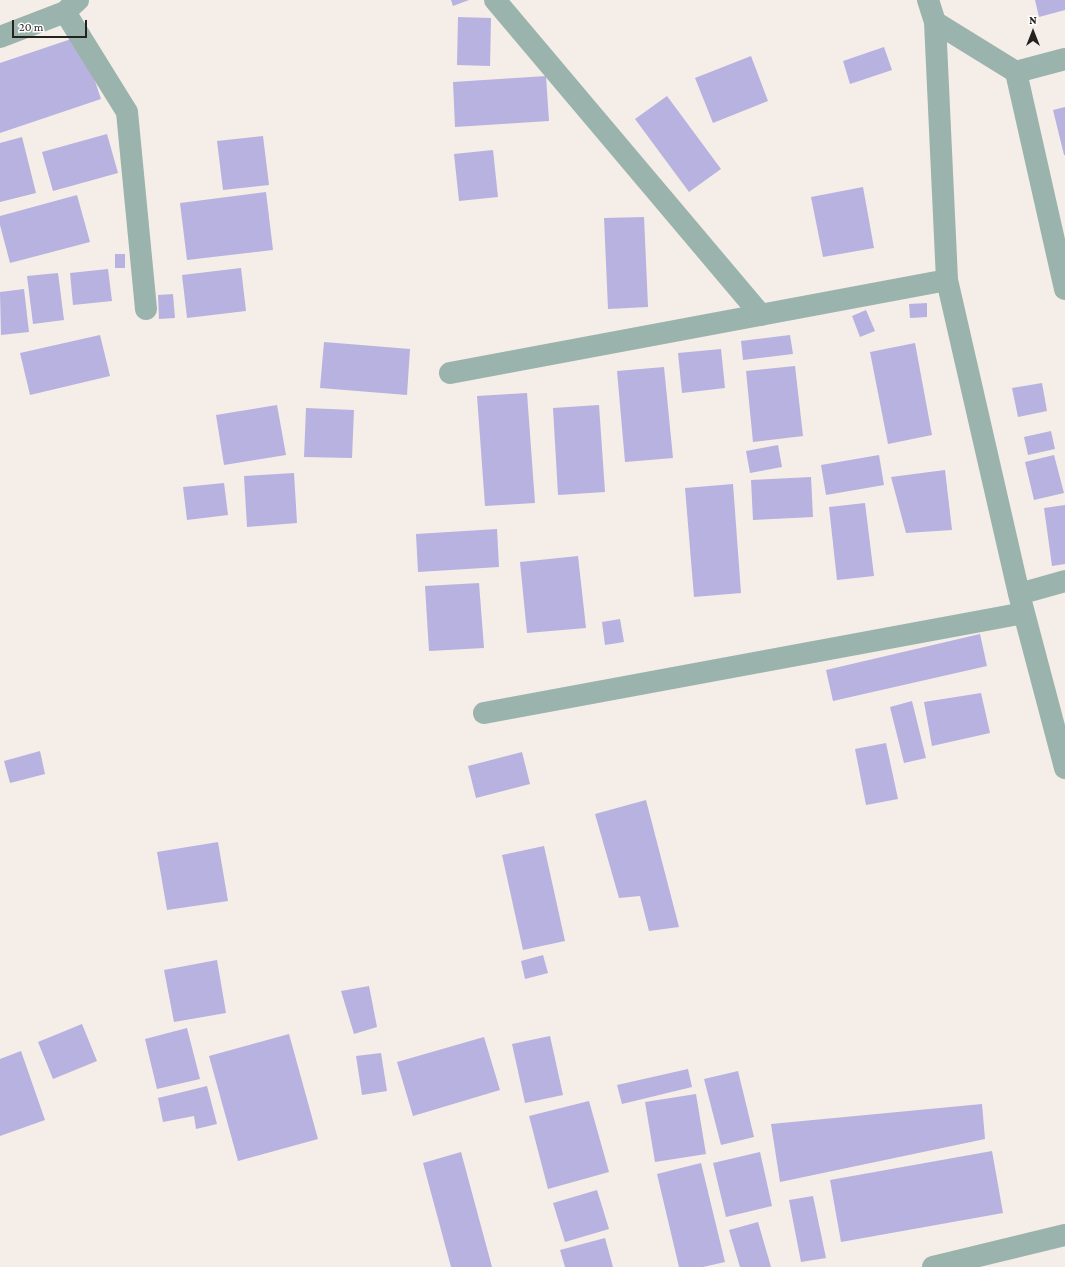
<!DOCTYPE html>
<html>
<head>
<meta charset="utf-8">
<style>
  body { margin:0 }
  #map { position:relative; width:1065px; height:1267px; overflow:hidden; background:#f5ede7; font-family:"Crimson Pro",serif }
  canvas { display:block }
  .north { position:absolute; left:1013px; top:12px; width:40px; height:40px; -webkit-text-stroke:3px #fff; paint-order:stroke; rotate:0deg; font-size:11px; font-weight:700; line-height:16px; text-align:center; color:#24211f }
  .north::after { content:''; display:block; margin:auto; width:14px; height:18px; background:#24211f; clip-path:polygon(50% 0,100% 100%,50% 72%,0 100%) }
  .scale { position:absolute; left:12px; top:20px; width:75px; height:18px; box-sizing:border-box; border:2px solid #24211f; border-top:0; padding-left:5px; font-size:12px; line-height:14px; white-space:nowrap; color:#24211f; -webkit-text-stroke:3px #fff; paint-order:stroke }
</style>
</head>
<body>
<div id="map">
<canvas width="1065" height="1267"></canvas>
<div class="north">N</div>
<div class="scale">20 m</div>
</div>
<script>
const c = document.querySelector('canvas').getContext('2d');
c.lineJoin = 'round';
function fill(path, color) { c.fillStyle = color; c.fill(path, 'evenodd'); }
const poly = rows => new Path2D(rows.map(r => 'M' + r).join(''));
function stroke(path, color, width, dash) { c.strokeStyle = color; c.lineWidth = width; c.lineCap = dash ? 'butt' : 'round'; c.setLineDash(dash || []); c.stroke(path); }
fill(poly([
  [451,0,469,0,453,6],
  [1035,0,1065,0,1065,10,1039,17],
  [458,17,491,18,490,66,457,65],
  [80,36,101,99,0,133,0,63],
  [884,47,892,70,850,84,843,61],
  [751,56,768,101,713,123,695,78],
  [546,76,549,121,455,127,453,82],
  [667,96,721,169,689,192,635,119],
  [1065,107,1065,155,1064,155,1053,110],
  [107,134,118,173,53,191,42,152],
  [263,136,269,185,223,190,217,141],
  [22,137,36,193,0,202,0,143],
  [493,150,498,197,459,201,454,154],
  [863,187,874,248,823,257,811,197],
  [266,192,273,250,187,260,180,203],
  [77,195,90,242,10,263,0,225,0,216],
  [644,217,648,307,608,309,604,218],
  [115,254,125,254,125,268,115,268],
  [241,268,246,311,187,318,182,275],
  [108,269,112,301,73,305,70,273],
  [58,273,64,320,33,324,27,276],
  [24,289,29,332,1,335,0,292],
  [173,294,175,318,159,319,158,295],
  [927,303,927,317,910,318,909,304],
  [866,310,875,331,860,337,852,316],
  [100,335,110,376,30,395,20,353],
  [790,335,793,354,743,360,741,341],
  [324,342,410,349,407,395,320,388],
  [915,343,932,435,888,444,870,352],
  [721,349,725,388,682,393,678,353],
  [795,366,803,436,753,442,746,371],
  [664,367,673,458,625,462,617,371],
  [1042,383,1047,411,1018,417,1012,388],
  [527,393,535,503,485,506,477,396],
  [277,405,286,455,224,465,216,415],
  [599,405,605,492,558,495,553,408],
  [306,408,354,410,352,458,304,457],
  [1051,431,1055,449,1028,455,1024,437],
  [778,445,782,467,750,473,746,451],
  [879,455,884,485,826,495,821,465],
  [1054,455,1064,493,1034,500,1025,462],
  [945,470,952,530,906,533,891,477],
  [294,473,297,523,247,527,244,476],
  [811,477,813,517,753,520,751,480],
  [224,483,228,515,187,520,183,487],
  [733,484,741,593,694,597,685,488],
  [865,503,874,576,837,580,829,507],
  [1065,505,1065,564,1052,566,1044,508],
  [497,529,499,567,418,572,416,534],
  [578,556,586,628,527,633,520,562],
  [479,583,484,648,429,651,425,586],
  [620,619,624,642,605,645,602,622],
  [980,634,987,666,833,701,826,670],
  [981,693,990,733,932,746,924,702],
  [912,701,926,758,904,763,890,707],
  [886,743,898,799,866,805,855,749],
  [40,751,45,774,10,783,4,761],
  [522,752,530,784,476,798,468,766],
  [646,800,679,927,649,931,640,896,619,898,595,814],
  [218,842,228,901,167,910,157,852],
  [544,846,565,941,523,950,502,855],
  [543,955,548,973,525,979,521,961],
  [217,960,226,1013,174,1022,164,970],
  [369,986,377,1027,354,1034,341,991],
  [82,1024,97,1061,53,1079,38,1042],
  [187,1028,200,1079,157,1089,145,1039],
  [289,1034,318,1139,238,1161,209,1056],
  [550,1036,563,1095,525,1103,512,1044],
  [484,1037,500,1090,413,1116,397,1062],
  [21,1051,45,1120,0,1136,0,1059],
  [381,1053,387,1091,362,1095,356,1056],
  [688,1069,692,1087,622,1104,617,1085],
  [738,1071,754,1137,721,1145,704,1079],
  [207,1086,217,1124,196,1129,194,1116,163,1122,158,1098],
  [696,1094,706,1154,655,1162,645,1102],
  [589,1101,609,1172,548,1189,529,1116],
  [982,1104,985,1139,780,1182,771,1124],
  [992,1151,1003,1213,841,1242,830,1180],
  [461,1152,492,1267,451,1267,423,1163],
  [760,1152,772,1206,726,1217,713,1163],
  [701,1163,725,1262,703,1267,679,1267,657,1174],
  [597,1190,609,1229,565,1242,553,1203],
  [813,1196,826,1258,801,1262,789,1200],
  [758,1222,771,1267,740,1267,729,1230],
  [605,1238,613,1267,565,1267,560,1250]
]), '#b8b2e0');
stroke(poly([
  [495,0,761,315],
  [928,0,935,22,947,280,1019,594,1065,768],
  [65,12,127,112,146,309],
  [935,22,1016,72,1065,289],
  [0,37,65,12,78,0],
  [1016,72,1065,59],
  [450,373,947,280],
  [1019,594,1065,581],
  [484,713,1024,613],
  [933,1267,1065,1235]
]), '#9ab3ac', 22);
</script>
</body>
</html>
